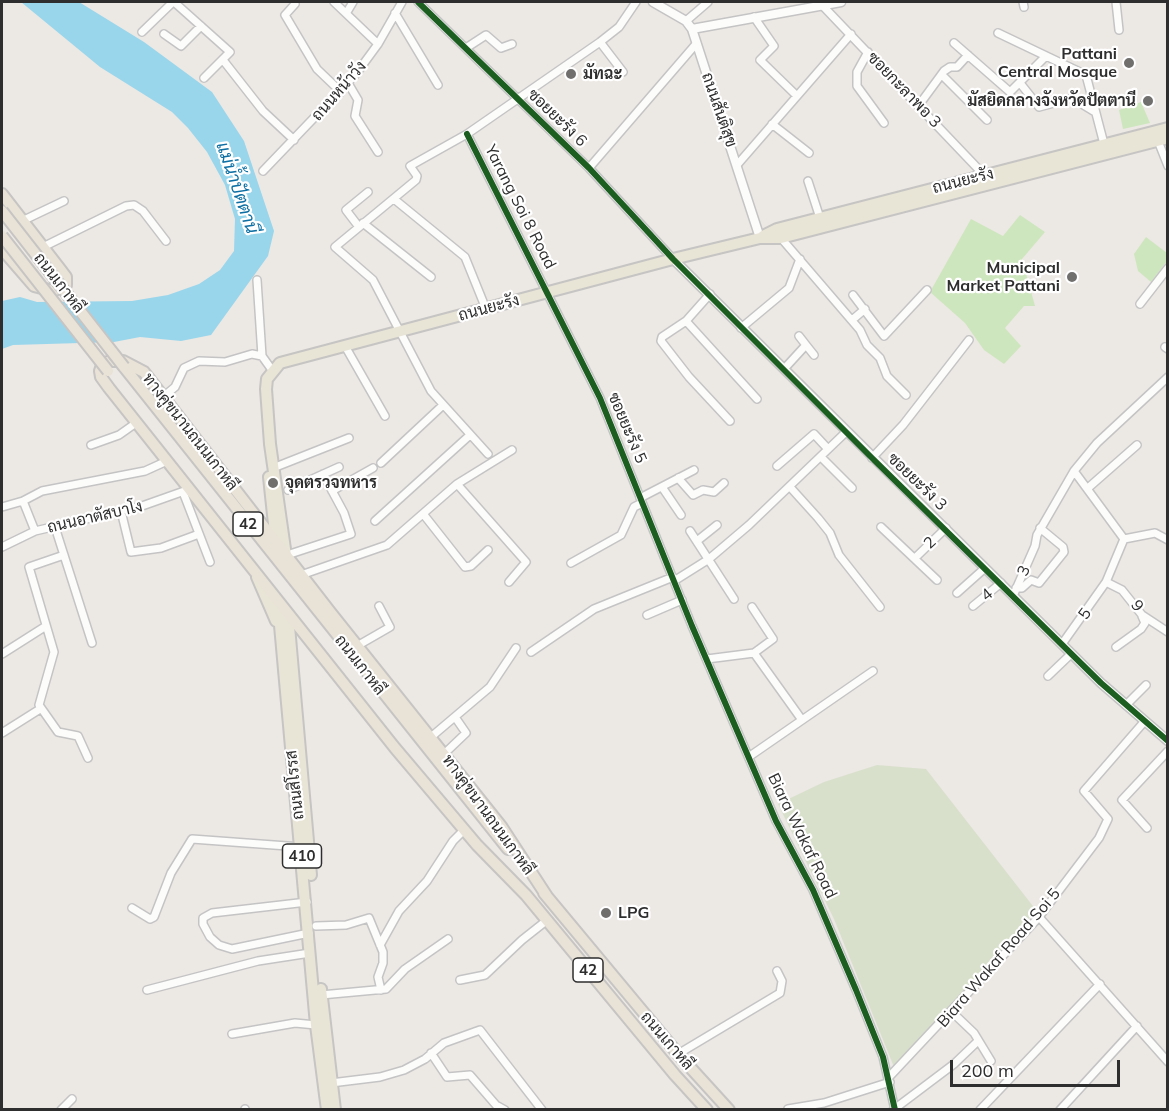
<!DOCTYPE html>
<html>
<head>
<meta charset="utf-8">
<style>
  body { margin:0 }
  #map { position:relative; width:1169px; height:1111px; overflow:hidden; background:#ece8e4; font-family:Mulish,sans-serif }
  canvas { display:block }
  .frame { position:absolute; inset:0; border:3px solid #2e2e2e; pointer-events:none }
  .scale { position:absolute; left:950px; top:1060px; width:170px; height:27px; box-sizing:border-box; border:3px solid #2e2e2e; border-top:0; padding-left:8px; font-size:18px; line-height:21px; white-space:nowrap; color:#2e2e2e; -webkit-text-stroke:4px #fff; paint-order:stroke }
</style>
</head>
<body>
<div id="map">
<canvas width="1169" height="1111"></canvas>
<div class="frame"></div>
<div class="scale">200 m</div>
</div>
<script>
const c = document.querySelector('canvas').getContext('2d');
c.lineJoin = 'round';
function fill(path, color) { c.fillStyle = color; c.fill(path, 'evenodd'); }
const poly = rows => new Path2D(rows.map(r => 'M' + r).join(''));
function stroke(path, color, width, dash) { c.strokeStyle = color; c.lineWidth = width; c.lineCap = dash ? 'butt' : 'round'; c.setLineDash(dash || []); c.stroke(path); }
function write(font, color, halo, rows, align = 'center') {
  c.font = font + ' Mulish,Sarabun,sans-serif'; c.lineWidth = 4.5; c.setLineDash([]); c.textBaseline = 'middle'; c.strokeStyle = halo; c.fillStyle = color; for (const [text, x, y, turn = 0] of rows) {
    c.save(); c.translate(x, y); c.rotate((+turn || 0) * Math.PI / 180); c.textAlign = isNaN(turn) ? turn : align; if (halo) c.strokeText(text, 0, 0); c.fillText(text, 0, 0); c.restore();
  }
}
fill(poly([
  [1141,102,1150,123,1123,129,1119,110],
  [1020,215,1045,232,1022,259,1035,306,1024,306,1005,328,1021,346,1004,364,984,350,965,323,930,292,971,219,1003,236],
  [1146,237,1167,253,1167,261,1151,282,1138,271,1134,254]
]), '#cee6be');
fill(poly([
  [877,765,926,769,1036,910,963,997,894,1067,834,919,778,804,824,782]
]), '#d8e0cc');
fill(poly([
  [21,2,79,2,144,42,212,92,244,141,274,231,268,256,211,335,181,341,140,337,114,342,13,345,2,349,2,301,20,297,37,302,132,301,168,295,199,284,220,270,234,251,235,219,225,185,207,152,188,128,172,112,100,67]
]), '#99d6ec');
const minor = poly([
  [174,2,230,52,204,78],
  [334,2,378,44],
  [418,2,589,168,673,259],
  [1023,2,1024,7],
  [1116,2,1119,30],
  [295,4,285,15,317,69,341,92],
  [822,5,985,176],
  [347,12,353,2],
  [395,13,438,85],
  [754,17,774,46,760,60,797,96],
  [686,21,708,2],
  [142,32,173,2],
  [998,33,1086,75,1104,144],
  [164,34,181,46,201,26],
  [600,42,623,72],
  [954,43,1010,92,1046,56],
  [466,48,486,35,501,48,512,44],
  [868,52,857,72,857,86,884,123],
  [223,60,263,111,294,140],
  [942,75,987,120],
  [348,83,358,100,355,116,378,152],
  [1020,83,1039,107,1072,98,1095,112],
  [919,105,944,71,950,67,957,67,968,55],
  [772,124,809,153],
  [467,134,600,398,692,626,776,821,813,890,856,990,883,1057,895,1110],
  [1158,141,1168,166],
  [737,165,851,34],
  [589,168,696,44],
  [263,171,356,74,378,44,402,2],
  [808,181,820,218],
  [394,199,465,257,486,309],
  [22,221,64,201],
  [363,223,431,277],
  [359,227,346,210,368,192],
  [781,238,860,330,867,345,880,358,887,376,906,395],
  [43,247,126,206,134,205,143,211,166,241],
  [257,280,262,356,272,370],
  [710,294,686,321,662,337,661,341,689,377,730,421],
  [853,295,884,336,927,290],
  [1140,304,1168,268],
  [852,320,865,309],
  [686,321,757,399],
  [741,328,789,288,800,259],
  [799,336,806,345],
  [345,346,385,416],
  [1165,347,1168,349],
  [784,369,806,345,814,355],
  [163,397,175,387,184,368,199,361,225,362,252,354,262,356],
  [91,445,119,435,136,423],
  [488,454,431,391,373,280,335,247,416,180,417,176,410,166,467,134,600,42,619,27,636,2],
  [821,457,852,488],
  [872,458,903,425,969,340],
  [381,463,442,406],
  [777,466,814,434,828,449],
  [273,468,349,438],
  [1074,471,1124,539],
  [678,478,693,495,703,490,714,492,724,483],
  [457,484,526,562,509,582],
  [662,487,681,515],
  [790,487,818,518,830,533,839,555,880,607],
  [1088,488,1137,445],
  [288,490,339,467],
  [332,491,373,468],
  [183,492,210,562],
  [640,498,694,470],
  [23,501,42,491,145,471,167,461],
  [2,507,23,501,35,531],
  [121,511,131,552,161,548,199,534],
  [424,515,465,567,471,566,488,550],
  [375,521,470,435],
  [55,527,92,643],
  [881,527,937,580],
  [690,531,734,599],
  [1124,539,1155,533,1168,540],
  [697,541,717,525],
  [2,547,35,531,142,506,190,489],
  [290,554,351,534,344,513,323,474],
  [64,555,29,567,54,652,39,705,58,732,78,736,88,758],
  [915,558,946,528],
  [571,563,621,535,634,507,642,503],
  [301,575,387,545,457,484,512,450],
  [674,581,709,559,749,525,846,432],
  [1106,582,1122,590,1142,615,1168,632],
  [1016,588,1022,588,1031,580,1039,583,1064,552,1063,547,1040,528],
  [957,593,985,568],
  [1013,596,1035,546,1037,535,1074,471,1097,443,1168,377],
  [973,606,1001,583],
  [647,615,682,600],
  [1062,644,1106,582,1124,539],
  [357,646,390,627,379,606],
  [1116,647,1141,629,1145,623,1142,616],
  [531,652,594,609,673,577],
  [754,653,802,720],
  [2,654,46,626],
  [707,659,754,653,773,639,752,607],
  [1048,676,1071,654],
  [1126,705,1146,685],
  [2,733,40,709],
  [431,737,490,687,516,648],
  [444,754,466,733,455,717],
  [750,756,873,671],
  [1147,828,1122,800,1168,751],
  [307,902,212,913,203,918,203,924,210,937,219,945,232,949,309,933],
  [132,908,150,919,154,917,171,873,192,839,301,847],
  [1039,917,1168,1062],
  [316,926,346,925,369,918,383,952,383,963,378,977,381,990],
  [380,945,399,911,427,881,453,841,464,830],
  [460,980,485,975,522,940,546,921],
  [147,990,258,961,310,953],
  [321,995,386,989,405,969,448,939],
  [952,1012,974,1033,991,1061],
  [232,1034,295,1023,316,1025],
  [431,1053,447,1077,470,1075,496,1105,505,1110],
  [678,1054,780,993,782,981,777,971],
  [889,1077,1039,917,1099,838,1108,819,1084,791,1144,722],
  [331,1083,380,1077,404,1070,425,1059,444,1043,480,1030,542,1110],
  [245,1109,245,1110],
  [788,1109,824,1103,890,1082],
  [61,1110,72,1099],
  [893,1110,954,1064,978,1041],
  [980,1110,1100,984],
  [1060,1110,1137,1026]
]);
const tertiary = poly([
  [653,2,686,21,692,29,760,238],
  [692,29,841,2],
  [673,259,1101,683,1168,741]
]);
const primary = poly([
  [763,236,777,229,1168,128],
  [269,477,276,543],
  [286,556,270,444,266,389,267,379,280,363,673,259,760,238,781,238,1168,138],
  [257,577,276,621],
  [278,603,316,1025,327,1110],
  [288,615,311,875],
  [321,989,335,1110]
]);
const trunk = poly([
  [2,194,60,269,66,277,66,285,53,291,34,286,2,249],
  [124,367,508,849],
  [544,893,678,1054,729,1110],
  [548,898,501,826,331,613,144,372,123,361,110,361,102,365,100,371,101,377,109,388,395,748,477,845,526,895,675,1075,707,1110]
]);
stroke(minor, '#c5c4c5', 10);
stroke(tertiary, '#c5c4c5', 11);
stroke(primary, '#c6c5c4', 14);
stroke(trunk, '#c6c5c4', 14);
stroke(minor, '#fcfcfb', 7);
stroke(tertiary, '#fcfcfb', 8);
stroke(primary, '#e8e4d6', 10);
stroke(trunk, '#e9e2d6', 10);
const trunkBridge = poly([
  [2,211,124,367],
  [2,236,108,371]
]);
stroke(trunkBridge, '#c6c5c4', 14, []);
stroke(trunkBridge, '#e9e2d6', 10);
stroke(poly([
  [418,2,589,168,673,259,872,458,1101,683,1168,741],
  [467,134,600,398,692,626,776,821,813,890,856,990,883,1057,895,1110]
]), '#1b5e20', 6);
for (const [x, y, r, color] of [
  [1129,63,6,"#706f6e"],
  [571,74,6,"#706f6e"],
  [1148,101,6,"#706f6e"],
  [1072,277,6,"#706f6e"],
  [273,483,6,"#706f6e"],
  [606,913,6,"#706f6e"]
]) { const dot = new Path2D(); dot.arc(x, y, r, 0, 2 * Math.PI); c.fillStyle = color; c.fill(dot); stroke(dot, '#fff', 2); }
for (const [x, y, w] of [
  [248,524,30],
  [302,856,39],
  [588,970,30]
]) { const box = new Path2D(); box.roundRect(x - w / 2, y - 12, w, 24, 4.5); c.fillStyle = '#fff'; c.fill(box); stroke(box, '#2e2e2e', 1.5); }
write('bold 15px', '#2e2e2e', null, [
  ["42",248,524],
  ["410",302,856],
  ["42",588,970]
]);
write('bold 16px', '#2e2e2e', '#fff', [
  ["Pattani",1117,54],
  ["Central Mosque",1117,72],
  ["มัทฉะ",583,74,"left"],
  ["มัสยิดกลางจังหวัดปัตตานี",1136,101],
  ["Municipal",1060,268],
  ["Market Pattani",1060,286],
  ["จุดตรวจทหาร",285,483,"left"],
  ["LPG",618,913,"left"]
], 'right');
write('16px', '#2e2e2e', '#fff', [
  ["ซอยกะลาพอ 3",904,90,46],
  ["ถนนหน้าวัง",339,91,-49],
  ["ถนนสันติสุข",719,110,71],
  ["ซอยยะรัง 6",557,118,44],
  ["ถนนยะรัง",963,181,-14],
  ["Yarang Soi 8 Road",520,207,63],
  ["ถนนเกาหลี",59,283,52],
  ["ถนนยะรัง",489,308,-15],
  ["ซอยยะรัง 5",627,428,67],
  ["ทางคู่ขนานถนนเกาหลี",190,432,52],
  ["ซอยยะรัง 3",917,482,44],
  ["ถนนอาตัสบาโง",95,517,-13],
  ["2",930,543,-43],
  ["3",1024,571,-66],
  ["4",987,595,-39],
  ["9",1137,606,53],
  ["5",1085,614,-53],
  ["ถนนเกาหลี",360,665,52],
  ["ถนนสิโรรส",295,785,-96],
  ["ทางคู่ขนานถนนเกาหลี",488,815,54],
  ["Biara Wakaf Road",802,836,64],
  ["Biara Wakaf Road Soi 5",999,958,-49],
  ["ถนนเกาหลี",667,1041,49]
]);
write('italic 18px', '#0d6fa3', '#fff', [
  ["แม่น้ำปัตตานี",237,188,71]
]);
</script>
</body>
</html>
